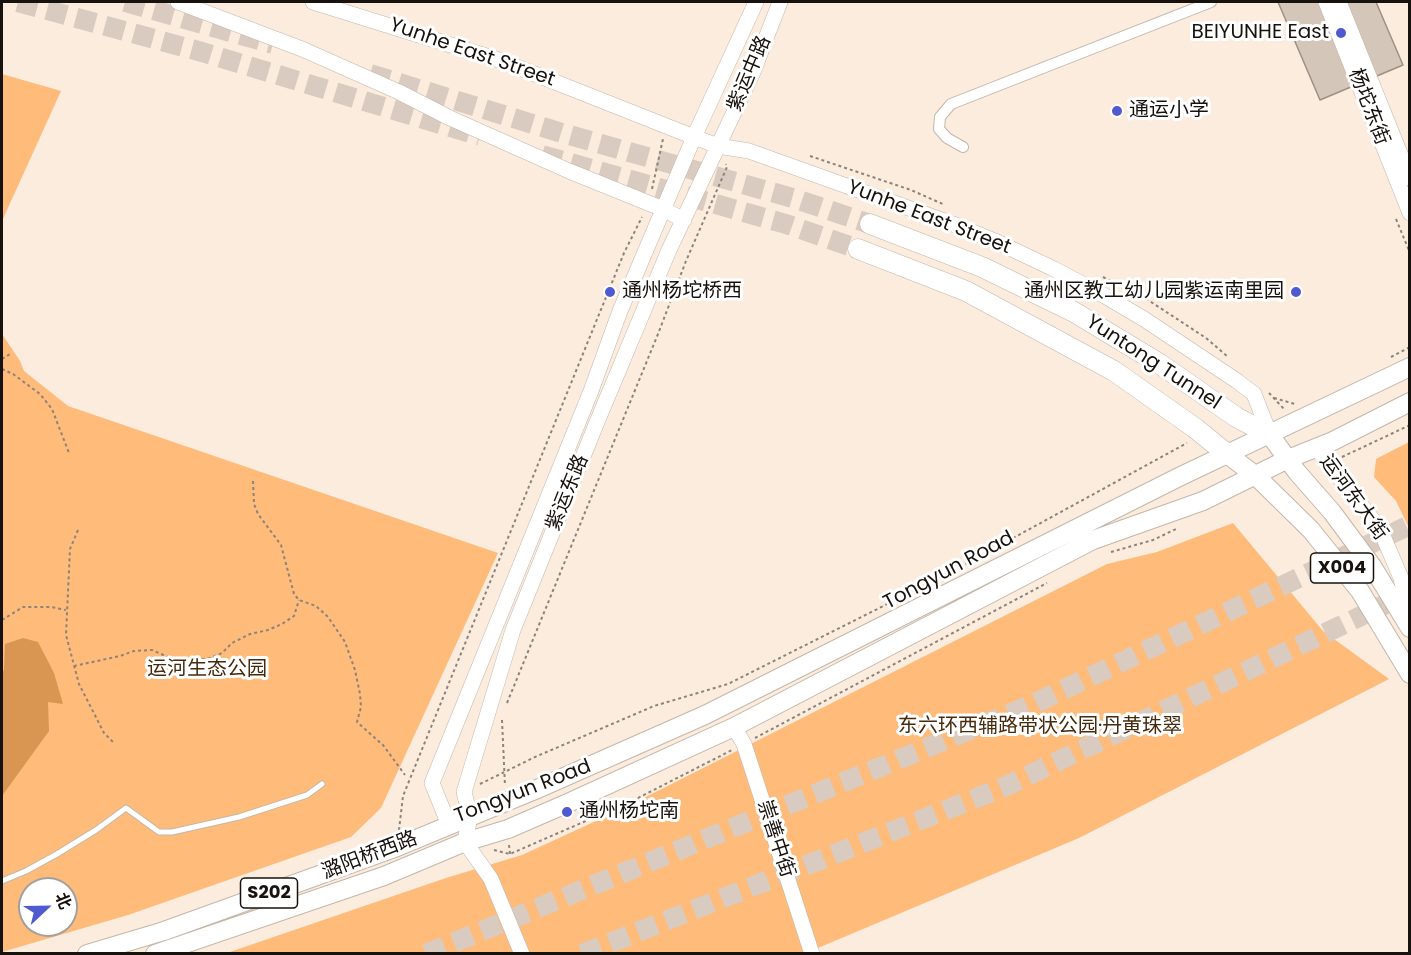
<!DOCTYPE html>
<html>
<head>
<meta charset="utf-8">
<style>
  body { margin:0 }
  #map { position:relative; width:1411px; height:955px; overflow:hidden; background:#fbecde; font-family:Poppins,"Noto Sans SC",sans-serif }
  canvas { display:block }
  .frame { position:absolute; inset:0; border:3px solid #17120d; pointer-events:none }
  .north { position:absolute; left:18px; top:877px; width:60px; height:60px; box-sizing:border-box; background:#fff; border:2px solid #a2a09e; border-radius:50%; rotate:68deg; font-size:16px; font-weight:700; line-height:24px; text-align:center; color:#17120d }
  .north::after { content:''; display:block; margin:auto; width:21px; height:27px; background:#4f5ad0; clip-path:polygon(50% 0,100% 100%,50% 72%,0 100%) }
</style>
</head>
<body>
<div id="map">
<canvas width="1411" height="955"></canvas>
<div class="frame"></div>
<div class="north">北</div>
</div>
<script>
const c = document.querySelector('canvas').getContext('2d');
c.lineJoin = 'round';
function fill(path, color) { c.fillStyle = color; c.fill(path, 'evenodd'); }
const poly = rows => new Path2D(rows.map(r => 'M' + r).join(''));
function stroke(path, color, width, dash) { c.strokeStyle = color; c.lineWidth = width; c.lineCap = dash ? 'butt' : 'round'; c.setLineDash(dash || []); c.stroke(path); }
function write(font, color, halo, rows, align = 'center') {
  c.font = font + ' Poppins,"Noto Sans SC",sans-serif'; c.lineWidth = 6; c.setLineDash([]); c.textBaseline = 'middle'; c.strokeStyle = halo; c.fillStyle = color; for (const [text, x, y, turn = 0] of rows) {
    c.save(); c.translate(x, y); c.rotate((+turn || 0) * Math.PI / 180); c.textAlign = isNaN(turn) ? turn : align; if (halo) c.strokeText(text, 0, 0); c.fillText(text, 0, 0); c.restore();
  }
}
fill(poly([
  [2,74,61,91,2,221],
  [2,334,20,361,24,371,68,406,498,553,381,808,351,837,128,915,2,952],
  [30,889,66,889,66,925,30,925],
  [1409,442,1409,528,1396,501,1374,477,1376,459],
  [1233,523,1323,631,1389,679,1079,838,806,953,224,954,446,878,522,855,622,809,1107,564,1157,552]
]), '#febb79');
fill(poly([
  [23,638,38,642,54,673,63,704,48,702,49,731,2,796,2,673,4,670,5,644]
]), '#d99653');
const building = poly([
  [1278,2,1376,2,1403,65,1320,100,1278,2]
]);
fill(building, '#d4c6b9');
stroke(building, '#9e9084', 1.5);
stroke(poly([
  [18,2,202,52,480,136],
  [125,2,273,44],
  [370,74,562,133,796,199,870,224],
  [542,155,786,224,858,249],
  [426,954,1031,705,1410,525],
  [582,954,1004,787,1409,593]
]), '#d9cbbf', 20, [20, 10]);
const lane = poly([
  [2,881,26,871,57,854,96,830,126,808,159,832,172,832,239,817,307,795,322,784]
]);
const street = poly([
  [963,147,947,138,939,129,940,117,951,104,1211,2]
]);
const secondary = poly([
  [178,2,302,49,399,92,450,118,569,171,663,209,684,220],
  [313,2,502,61,694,137,718,146,749,151,953,224,997,242,1052,268,1105,296,1144,319,1237,381,1254,394,1270,435],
  [1326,2,1410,213],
  [1339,2,1410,178],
  [1316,448,1380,529,1401,578,1410,617],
  [734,727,744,744,812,954],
  [449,825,432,783,591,391,620,311,694,137,756,2],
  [522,954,491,879,465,842,470,816,464,792,513,630,597,422,669,250,753,72,780,2]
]);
const primary = poly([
  [1270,435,1297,472,1332,512,1372,566,1410,628],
  [1227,454,1256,476,1311,530,1360,591,1410,674],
  [87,954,164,931,397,847,535,790,705,715,1181,476,1410,367],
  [155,954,384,876,465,842,508,829,568,803,734,727,1093,540,1203,501,1288,459,1333,441,1410,402]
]);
const highway = poly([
  [870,224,982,267,1074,312,1160,364,1236,417,1270,435],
  [858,249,966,291,1114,371,1195,428,1227,454]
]);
stroke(lane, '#c4b6a9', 7);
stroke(street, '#c4b6a9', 12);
stroke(secondary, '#c4b6a9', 16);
stroke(primary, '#c4b6a9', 20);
stroke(highway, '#c4b6a9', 21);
stroke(poly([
  [810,156,911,190,945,205],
  [652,189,663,139],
  [1396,219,1410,253],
  [1103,277,1145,298,1206,338,1227,356],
  [1391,357,1410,347],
  [2,359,10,354],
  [2,369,13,374,40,394,52,409,69,453],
  [1269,393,1284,409],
  [1274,398,1295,404],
  [1342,457,1410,425],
  [253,481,254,504,258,514,281,545,294,594,299,600,316,606,328,617,345,642,355,670,360,694,361,707,357,722,383,745,405,775],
  [78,530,70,549,66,635,79,684,104,733,114,743],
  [1111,552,1153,540,1176,529],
  [2,620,23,607,51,607,66,610],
  [74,666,120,656,134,651,152,650,168,657,188,662,210,658,222,653,232,643,250,634,268,630,282,624,294,616,299,600],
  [507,703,658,334,686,261,727,167,726,164],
  [502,720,505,786],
  [755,738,1047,583],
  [480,784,535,757,654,706,728,684,951,572,1187,443],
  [399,830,403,796,624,253,642,217],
  [509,845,510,854],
  [494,850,510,854,634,800,732,750]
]), '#8d8379', 2, [3, 3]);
stroke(lane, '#fff', 5);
stroke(street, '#fff', 10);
stroke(secondary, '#fff', 15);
stroke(primary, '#fff', 18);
stroke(highway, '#fff', 20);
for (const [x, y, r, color] of [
  [1341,33,6,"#4f5ad0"],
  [1117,111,6,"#4f5ad0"],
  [610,292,6,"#4f5ad0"],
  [1296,292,6,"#4f5ad0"],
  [567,812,6,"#4f5ad0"]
]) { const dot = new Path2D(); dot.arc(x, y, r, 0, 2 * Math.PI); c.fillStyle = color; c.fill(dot); stroke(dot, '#fff', 2); }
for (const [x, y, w] of [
  [1342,568,63],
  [269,893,57]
]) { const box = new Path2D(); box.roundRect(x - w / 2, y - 15, w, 30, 4.5); c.fillStyle = '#fff'; c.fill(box); stroke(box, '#17120d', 1.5); }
write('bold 18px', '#17120d', null, [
  ["X004",1342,568],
  ["S202",269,893]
]);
write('20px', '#17120d', '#fff', [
  ["BEIYUNHE East",1329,33,"right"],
  ["通运小学",1129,111],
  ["通州杨坨桥西",622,292],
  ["通州区教工幼儿园紫运南里园",1284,292,"right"],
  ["通州杨坨南",579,812]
], 'left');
write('20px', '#17120d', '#fff', [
  ["Yunhe East Street",472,53,19],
  ["紫运中路",750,74,-67],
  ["杨坨东街",1368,107,69],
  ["Yunhe East Street",929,218,21],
  ["Yuntong Tunnel",1153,363,33],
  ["紫运东路",568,493,-68],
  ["运河东大街",1353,498,54],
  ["Tongyun Road",949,571,-28],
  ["Tongyun Road",523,792,-21],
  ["崇善中街",775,839,72],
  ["潞阳桥西路",370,856,-21]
]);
write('20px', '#462b0e', '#fff', [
  ["运河生态公园",207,670],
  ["东六环西辅路带状公园·丹黄珠翠",1040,727]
]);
</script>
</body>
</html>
